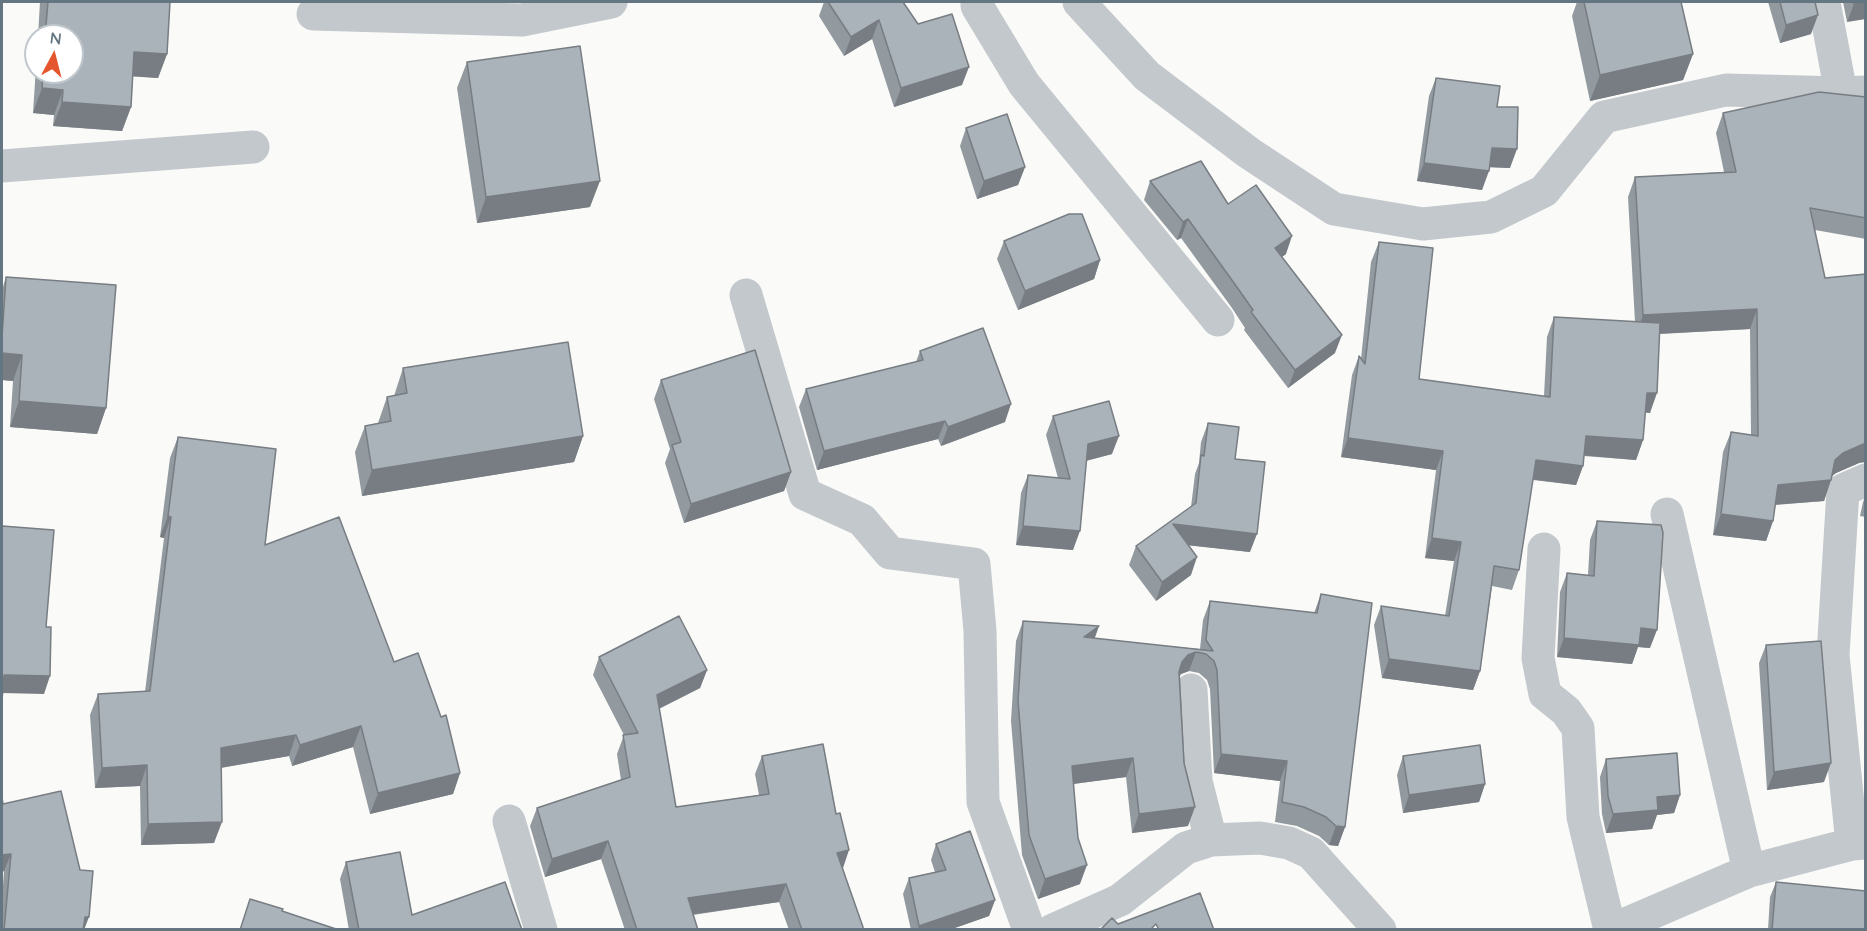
<!DOCTYPE html>
<html>
<head>
<meta charset="utf-8">
<style>
  body { margin:0 }
  #map { position:relative; width:1867px; height:931px; overflow:hidden; background:#fafaf8; font-family:Quicksand,sans-serif }
  canvas { display:block }
  .frame { position:absolute; inset:0; border:3px solid #657683; pointer-events:none }
  .north { position:absolute; left:24px; top:24px; width:60px; height:60px; box-sizing:border-box; background:#fff; border:2px solid #c1c8cd; border-radius:50%; rotate:7deg; font-size:16px; font-weight:700; line-height:24px; text-align:center; color:#657683 }
  .north::after { content:''; display:block; margin:auto; width:21px; height:27px; background:#e4572e; clip-path:polygon(50% 0,100% 100%,50% 72%,0 100%) }
</style>
</head>
<body>
<div id="map">
<canvas width="1867" height="931"></canvas>
<div class="frame"></div>
<div class="north">N</div>
</div>
<script>
const c = document.querySelector('canvas').getContext('2d');
c.lineJoin = 'round';
const poly = rows => new Path2D(rows.map(r => 'M' + r).join(''));
function stroke(path, color, width, dash) { c.strokeStyle = color; c.lineWidth = width; c.lineCap = dash ? 'butt' : 'round'; c.setLineDash(dash || []); c.stroke(path); }
function fill(path, color) { c.fillStyle = color; c.fill(path, 'evenodd'); }
stroke(poly([
  [977,2,977,6,1024,84,1218,320],
  [1079,2,1147,76,1249,153,1334,209,1423,224,1491,217,1544,191,1604,117,1726,90,1841,93,1866,92],
  [1824,2,1841,93],
  [313,14,522,20,611,2],
  [2,166,253,147],
  [746,295,805,494,862,520,890,553,974,564,980,631,983,802,1029,930],
  [1667,514,1749,871],
  [1544,549,1538,658,1545,694,1566,711,1578,728,1583,817,1610,930],
  [1191,690,1196,781,1211,840],
  [509,821,541,930],
  [1852,844,1833,655,1843,490,1866,480],
  [1053,930,1120,900,1186,848,1211,840,1260,838,1289,843,1311,853,1380,930],
  [1612,930,1749,871,1852,844,1866,843]
]), '#c3c8cc', 33);
fill(poly([
  [40,2,170,2,167,54,158,78,133,76,131,107,122,131,53,126,54,115,33,113,36,67,36,72,72,72,72,36,38,36],
  [824,2,903,2,918,24,962,85,894,107,872,39,844,56,819,16],
  [1577,2,1681,2,1693,54,1683,80,1590,101,1572,16],
  [1768,2,1815,2,1811,34,1780,43],
  [1843,2,1866,2,1847,22],
  [467,62,590,207,477,223,457,88],
  [1436,78,1497,107,1510,168,1489,167,1482,190,1417,181,1429,96],
  [1866,97,1866,239,1815,230,1859,463,1836,473,1832,476,1824,501,1775,505,1773,521,1766,541,1713,535,1723,452,1731,432,1751,435,1750,329,1660,334,1650,413,1645,412,1643,440,1636,460,1584,456,1583,466,1576,485,1533,480,1519,570,1512,590,1492,586,1480,671,1473,690,1382,678,1374,625,1381,606,1445,616,1454,561,1425,558,1436,470,1341,457,1352,375,1359,356,1361,359,1371,262,1379,242,1419,379,1544,396,1547,337,1554,317,1635,322,1628,197,1635,177,1724,172,1716,133,1723,113],
  [966,128,1025,167,1018,185,977,199,960,146],
  [1150,181,1228,204,1286,254,1282,257,1335,353,1288,388,1244,330,1245,328,1232,308,1181,238,1177,240,1144,200],
  [1004,241,1100,260,1094,279,1018,310,997,259],
  [6,277,106,408,97,434,10,427,13,381,2,380,2,290],
  [920,351,1005,422,941,446,938,439,817,470,799,407,806,389,916,362],
  [403,368,583,436,574,462,362,496,355,452,365,426,378,423,387,397,394,396],
  [661,380,791,472,784,491,684,523,665,463,670,449,654,399],
  [1053,416,1112,454,1086,461,1073,550,1016,545,1021,493,1028,475,1058,478,1046,435],
  [1208,423,1235,459,1250,552,1189,545,1191,575,1156,601,1129,565,1136,546,1191,507,1195,474,1199,463,1201,442],
  [178,437,265,545,394,662,460,773,453,794,370,814,353,747,292,766,289,756,221,768,214,843,141,845,140,786,95,788,90,715,98,694,145,692,164,538,160,537,170,458],
  [1866,495,1866,517,1860,516,1863,502],
  [1597,521,1650,648,1638,647,1632,664,1557,657,1560,592,1567,573,1588,575,1590,540],
  [1321,594,1345,827,1338,846,1329,845,1319,836,1297,826,1275,822,1280,781,1214,773,1210,689,1207,680,1199,673,1189,671,1181,674,1180,676,1188,826,1132,833,1126,777,1073,784,1080,884,1038,899,1022,855,1011,721,1016,641,1023,621,1095,639,1200,649,1203,620,1210,601,1314,613],
  [1766,645,1824,782,1767,790,1759,663],
  [599,657,707,670,700,688,659,709,676,807,759,795,755,774,762,756,843,868,863,930,789,930,779,902,693,915,698,930,625,930,601,859,545,877,530,826,537,808,621,780,617,754,624,735,593,675],
  [1403,756,1485,784,1479,802,1403,813,1397,775],
  [1606,759,1680,795,1674,813,1657,815,1652,829,1606,833,1602,814,1600,777],
  [2,797,3,804,84,930,2,930,2,900,4,871,2,872],
  [936,844,995,900,989,916,949,930,911,930,903,894,909,878,935,872,931,860],
  [346,862,412,915,522,930,349,930,340,879],
  [1776,882,1866,930,1768,930,1770,897]
]), '#929a9f');
fill(poly([
  [1866,2,1866,19,1847,22,1854,4],
  [1818,15,1811,34,1780,43,1786,25],
  [879,20,872,39,844,56,851,37],
  [134,52,167,54,158,78,126,76],
  [1693,54,1683,80,1590,101,1600,75],
  [969,67,962,85,894,107,901,88],
  [42,88,63,90,54,115,33,113],
  [62,102,131,107,122,131,53,126],
  [1492,148,1517,149,1510,168,1485,167],
  [1424,163,1489,171,1482,190,1417,181],
  [1025,167,1018,185,977,199,984,181],
  [600,181,590,207,477,223,486,197],
  [1188,219,1181,238,1177,240,1183,222],
  [1292,236,1286,254,1268,267,1275,248],
  [1100,260,1094,279,1018,310,1025,291],
  [1757,309,1750,329,1636,335,1643,315],
  [1342,335,1335,353,1288,388,1295,370],
  [2,353,22,355,13,381,2,380],
  [1647,393,1657,393,1650,413,1640,412],
  [19,401,106,408,97,434,10,427],
  [1011,404,1005,422,941,446,948,427],
  [945,421,938,439,817,470,824,451],
  [583,436,574,462,362,496,372,470],
  [1119,436,1112,454,1081,462,1088,444],
  [1586,436,1643,440,1636,460,1579,455],
  [1348,438,1443,451,1436,470,1341,457],
  [1866,443,1866,462,1859,463,1836,473,1827,480,1835,460,1843,453],
  [1536,460,1583,466,1576,485,1529,479],
  [791,472,784,491,684,523,691,504],
  [1831,480,1824,501,1770,505,1778,485],
  [1721,514,1773,521,1766,541,1713,535],
  [168,516,171,517,164,538,160,537],
  [1173,524,1257,534,1250,552,1167,543],
  [1023,526,1080,531,1073,550,1016,545],
  [1432,538,1461,542,1454,561,1425,558],
  [1197,557,1191,575,1156,601,1162,582],
  [1099,626,1092,646,1084,637],
  [1641,628,1657,630,1650,648,1638,647,1632,664,1557,657,1564,638],
  [1196,652,1189,671,1181,674,1175,681,1182,662,1188,655],
  [1389,659,1480,671,1473,690,1382,678],
  [707,670,700,688,650,713,657,695],
  [4,675,50,676,44,694,2,693],
  [361,726,353,747,292,766,300,745],
  [296,735,289,756,213,769,221,748],
  [1221,754,1287,761,1280,781,1214,773],
  [1133,758,1126,777,1065,785,1072,766],
  [1831,763,1824,782,1767,790,1774,772],
  [147,765,140,786,95,788,102,768],
  [460,773,453,794,370,814,378,793],
  [1485,784,1479,802,1403,813,1409,795],
  [1680,795,1674,813,1657,815,1652,829,1606,833,1613,814,1657,797],
  [1195,807,1188,826,1132,833,1139,814],
  [222,822,214,843,141,845,148,824],
  [1336,826,1345,827,1338,846,1329,845],
  [608,841,601,859,545,877,552,859],
  [849,850,843,868,830,871,837,853],
  [11,854,4,871,2,872,2,855],
  [1087,865,1080,884,1038,899,1045,879],
  [786,884,779,902,681,916,688,898],
  [995,900,989,916,949,930,918,930,919,926],
  [85,917,89,917,84,930,80,930]
]), '#777d82');
const building = poly([
  [48,2,170,2,167,54,134,52,131,107,62,102,63,90,42,88,43,72,72,72,72,36,45,36,48,2],
  [828,2,903,2,918,24,952,14,969,67,901,88,879,20,851,37,828,2],
  [1584,2,1681,2,1693,54,1600,75,1584,2],
  [1780,2,1815,2,1818,15,1786,25,1780,2],
  [1853,2,1866,2,1854,4,1853,2],
  [580,46,600,181,486,197,467,62,580,46],
  [1436,78,1500,86,1497,107,1518,107,1517,149,1492,148,1489,171,1424,163,1436,78],
  [1819,92,1866,97,1866,218,1810,208,1825,278,1866,274,1866,443,1843,453,1835,460,1831,480,1778,485,1773,521,1721,514,1731,432,1758,436,1757,309,1643,315,1635,177,1736,172,1723,113,1819,92],
  [1007,114,1025,167,984,181,966,128,1007,114],
  [1201,161,1228,204,1256,185,1292,236,1275,248,1342,335,1295,370,1251,312,1253,310,1239,290,1188,219,1183,222,1150,181,1201,161],
  [1069,214,1082,214,1100,260,1025,291,1004,241,1069,214],
  [1379,242,1433,248,1419,379,1550,397,1554,317,1660,323,1657,393,1647,393,1643,440,1586,436,1583,466,1536,460,1519,570,1494,566,1480,671,1389,659,1381,606,1449,616,1461,542,1432,538,1443,451,1348,438,1359,356,1365,364,1379,242],
  [6,277,116,285,106,408,19,401,22,355,2,353,2,337,6,277],
  [983,328,1011,404,948,427,945,421,824,451,806,389,923,360,920,351,983,328],
  [568,342,583,436,372,470,365,426,391,421,387,397,407,393,403,368,568,342],
  [755,350,791,472,691,504,672,445,681,442,661,380,755,350],
  [1109,401,1119,436,1088,444,1080,531,1023,526,1028,475,1070,479,1053,416,1109,401],
  [1208,423,1239,427,1235,459,1265,462,1257,534,1173,524,1197,557,1162,582,1136,546,1196,503,1201,455,1204,456,1208,423],
  [178,437,276,449,265,545,339,517,394,662,418,653,441,717,446,715,460,773,378,793,361,726,300,745,296,735,221,748,222,822,148,824,147,765,102,768,98,694,150,691,171,517,168,516,178,437],
  [1597,521,1661,525,1663,533,1657,630,1641,628,1639,645,1564,638,1567,573,1594,576,1597,521],
  [2,526,54,530,46,627,51,627,50,676,4,675,2,701,2,526],
  [1321,594,1372,603,1345,827,1336,826,1326,817,1304,807,1282,802,1287,761,1221,754,1217,670,1214,661,1206,654,1196,652,1188,655,1182,662,1179,672,1184,763,1195,807,1139,814,1133,758,1072,766,1078,838,1087,865,1045,879,1029,835,1018,701,1023,621,1099,626,1084,637,1213,651,1206,640,1210,601,1317,613,1321,594],
  [679,616,707,670,657,695,676,807,769,794,762,756,823,744,836,814,840,813,849,850,837,853,863,927,863,930,802,930,786,884,688,898,698,930,637,930,608,841,552,859,537,808,630,777,623,735,638,733,599,657,679,616],
  [1821,641,1831,763,1774,772,1766,645,1821,641],
  [1480,745,1485,784,1409,795,1403,756,1480,745],
  [1677,753,1680,795,1657,797,1658,810,1613,814,1608,796,1606,759,1677,753],
  [61,791,80,870,93,871,89,917,85,917,83,930,4,930,11,854,2,855,2,797,3,804,61,791],
  [970,831,995,900,919,926,909,878,946,870,936,844,970,831],
  [400,852,412,915,505,882,522,930,359,930,346,862,400,852],
  [1776,882,1866,891,1866,930,1822,929,1822,930,1772,930,1776,882],
  [1200,893,1214,930,1159,930,1156,924,1150,930,1100,930,1112,918,1118,924,1200,893],
  [250,899,283,909,282,911,339,930,240,930,250,899]
]);
fill(building, '#aab3b9');
stroke(building, '#777d82', 1.5);
</script>
</body>
</html>
